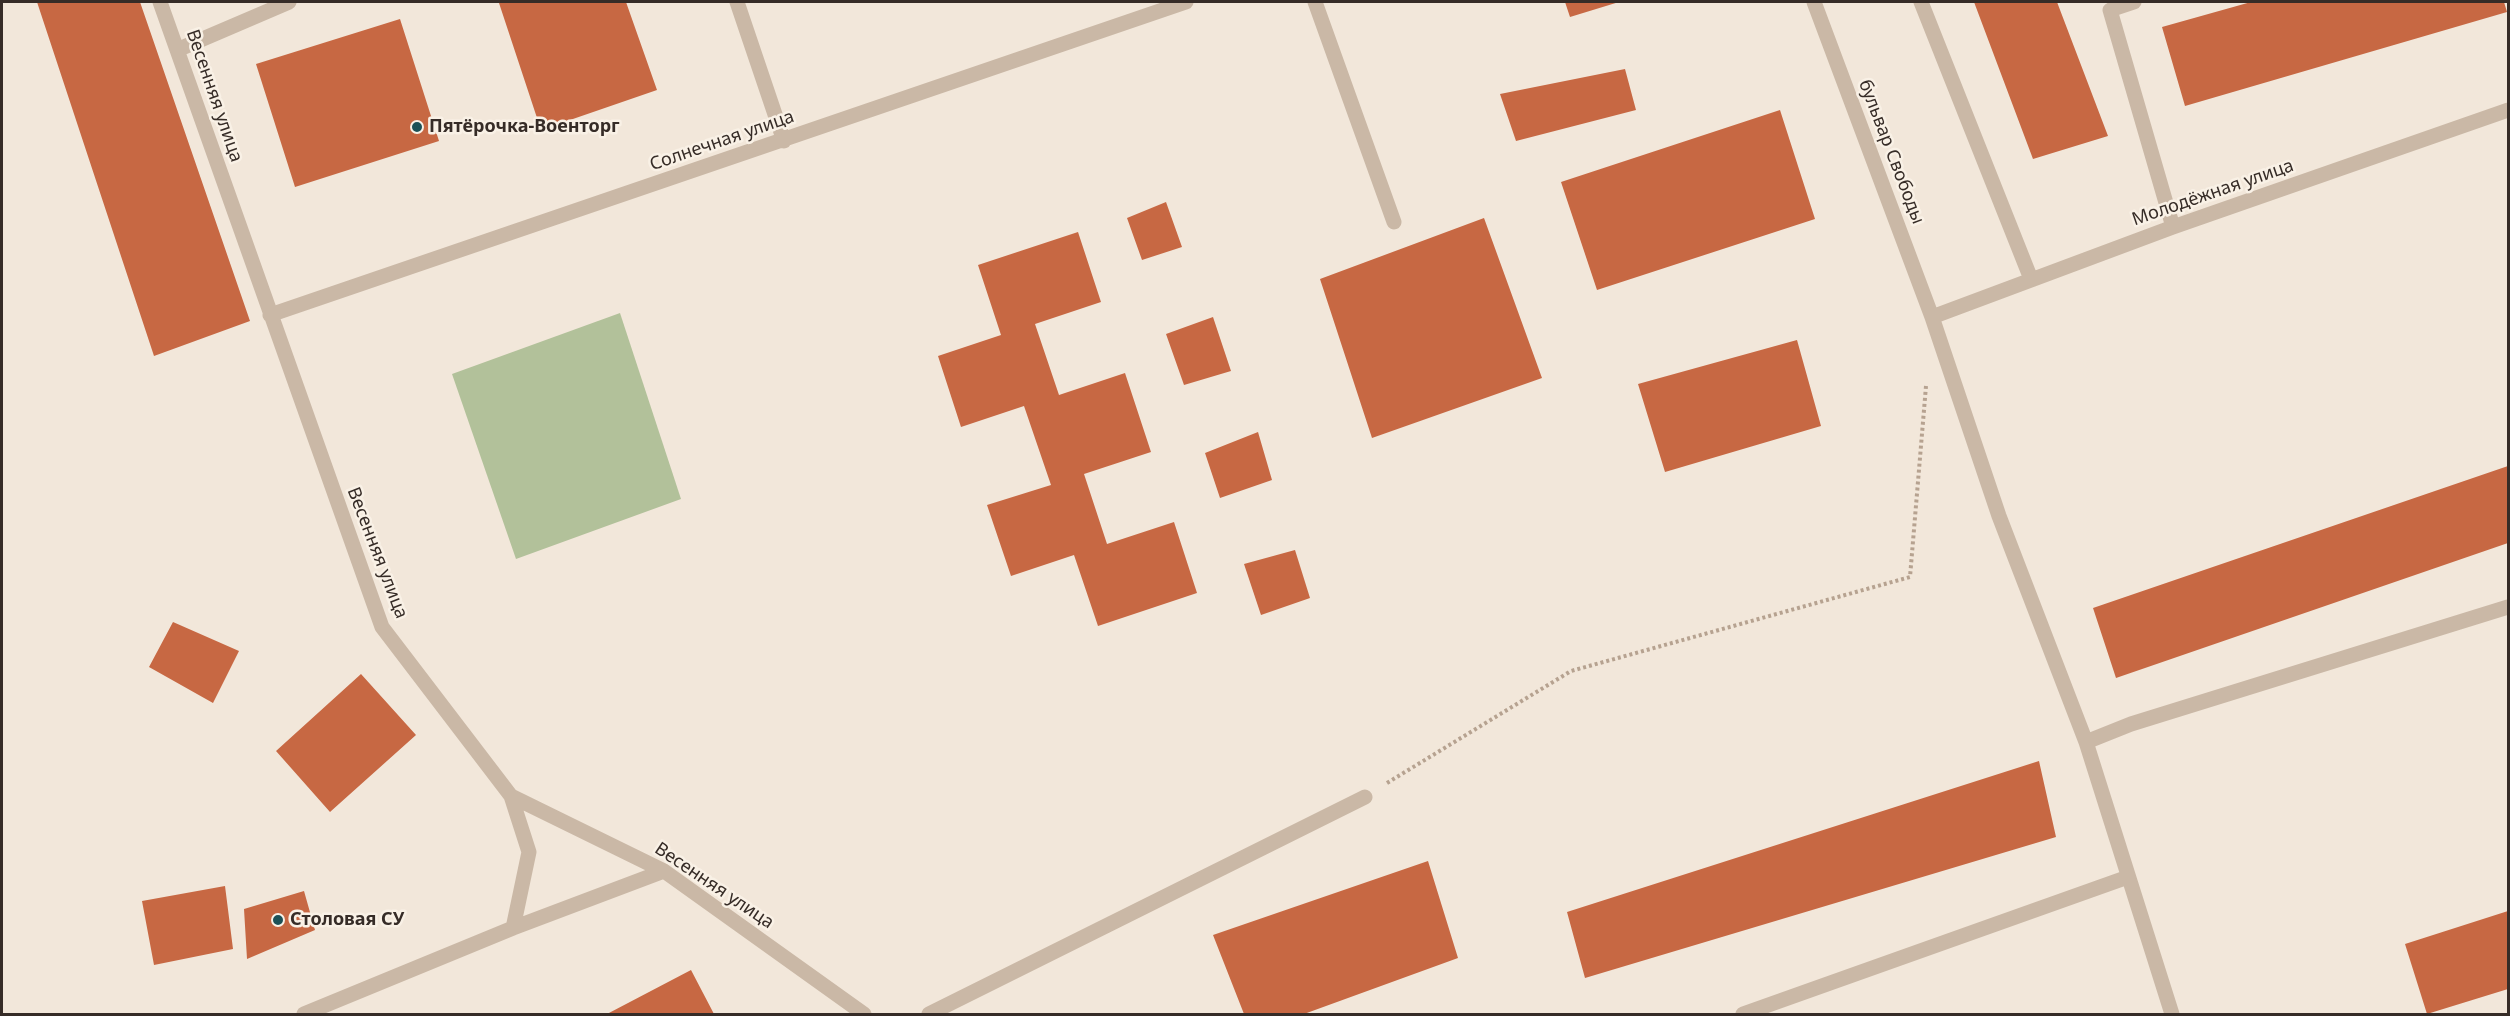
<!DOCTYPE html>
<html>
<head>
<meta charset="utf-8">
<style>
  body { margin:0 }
  #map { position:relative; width:2510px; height:1016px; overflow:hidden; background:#f2e7da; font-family:"Noto Sans",sans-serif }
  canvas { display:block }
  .frame { position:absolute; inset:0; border:3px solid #362c27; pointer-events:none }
</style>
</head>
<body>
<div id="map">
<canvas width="2510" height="1016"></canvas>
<div class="frame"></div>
</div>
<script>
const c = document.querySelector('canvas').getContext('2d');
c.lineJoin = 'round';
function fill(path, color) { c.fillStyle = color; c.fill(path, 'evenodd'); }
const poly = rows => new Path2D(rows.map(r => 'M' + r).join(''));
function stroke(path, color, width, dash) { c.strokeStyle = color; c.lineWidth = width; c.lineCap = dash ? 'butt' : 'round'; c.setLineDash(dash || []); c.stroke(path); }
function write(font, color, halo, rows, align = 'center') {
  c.font = font + ' "Noto Sans",sans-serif'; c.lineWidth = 5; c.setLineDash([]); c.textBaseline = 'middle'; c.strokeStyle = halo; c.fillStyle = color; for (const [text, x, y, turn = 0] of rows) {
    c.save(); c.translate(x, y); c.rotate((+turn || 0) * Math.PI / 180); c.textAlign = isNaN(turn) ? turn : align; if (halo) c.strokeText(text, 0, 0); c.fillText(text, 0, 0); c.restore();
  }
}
fill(poly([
  [620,313,681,499,516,559,452,374]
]), '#b2c19a');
fill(poly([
  [37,2,140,2,250,321,154,356],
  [504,2,626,2,657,90,541,130,499,3],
  [1565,2,1619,2,1570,17],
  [1974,2,2057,2,2108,136,2033,159],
  [2251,2,2504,2,2507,12,2185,106,2162,27],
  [400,19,439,141,295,187,256,64],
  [1625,69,1636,110,1516,141,1500,94],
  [1780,110,1815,219,1597,290,1561,182],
  [1166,202,1182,247,1142,260,1127,218],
  [1484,218,1542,378,1372,438,1320,279],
  [1078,232,1101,302,1035,324,1059,395,1125,373,1151,452,1084,474,1107,544,1174,522,1197,593,1098,626,1074,555,1011,576,987,505,1051,485,1024,406,961,427,938,356,1001,335,978,265],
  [1213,317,1231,371,1184,385,1166,334],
  [1797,340,1821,426,1665,472,1638,384],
  [1258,432,1272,480,1220,498,1205,453],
  [2508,466,2508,543,2116,678,2093,608],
  [1295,550,1310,598,1261,615,1244,564],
  [173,622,239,651,213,703,149,667],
  [361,674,416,735,330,812,276,751],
  [2039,761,2056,837,1585,978,1567,912],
  [1428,861,1458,958,1304,1014,1244,1014,1213,935],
  [225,886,233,949,154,965,142,901],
  [304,891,315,930,247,959,244,909],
  [2508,911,2508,989,2427,1014,2405,944],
  [691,970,714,1014,607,1014]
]), '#c76843');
stroke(poly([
  [1387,783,1571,671,1910,577,1926,386]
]), '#b6a290', 4, [3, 3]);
stroke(poly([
  [160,2,382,627,511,796,664,871,864,1014],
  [737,2,784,141],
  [1315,2,1394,222],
  [1814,2,1932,317,1999,516,2086,742,2131,724,2508,607],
  [1921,2,2031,279],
  [2134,2,2110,10,2173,227],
  [177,50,289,2],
  [270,315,1186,2],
  [1932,317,2173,227,2508,110],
  [2086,742,2172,1014],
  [513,928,664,871],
  [304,1014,513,928,529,852,511,796],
  [929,1014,1365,797],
  [1743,1014,2128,877]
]), '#cab8a6', 15);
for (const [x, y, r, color] of [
  [417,127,6,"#1c5157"],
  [278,920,6,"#1c5157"]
]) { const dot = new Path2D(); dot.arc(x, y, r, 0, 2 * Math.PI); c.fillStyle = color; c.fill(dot); stroke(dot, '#f9f1e6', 2); }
write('18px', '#362c27', '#f9f1e6', [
  ["Весенняя улица",214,96,71],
  ["Солнечная улица",722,141,-19],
  ["бульвар Свободы",1891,152,69],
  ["Молодёжная улица",2213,193,-19],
  ["Весенняя улица",377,553,69],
  ["Весенняя улица",714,886,34]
]);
write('bold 18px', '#362c27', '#f9f1e6', [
  ["Пятёрочка-Военторг",429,127],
  ["Столовая СУ",290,920]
], 'left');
</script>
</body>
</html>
